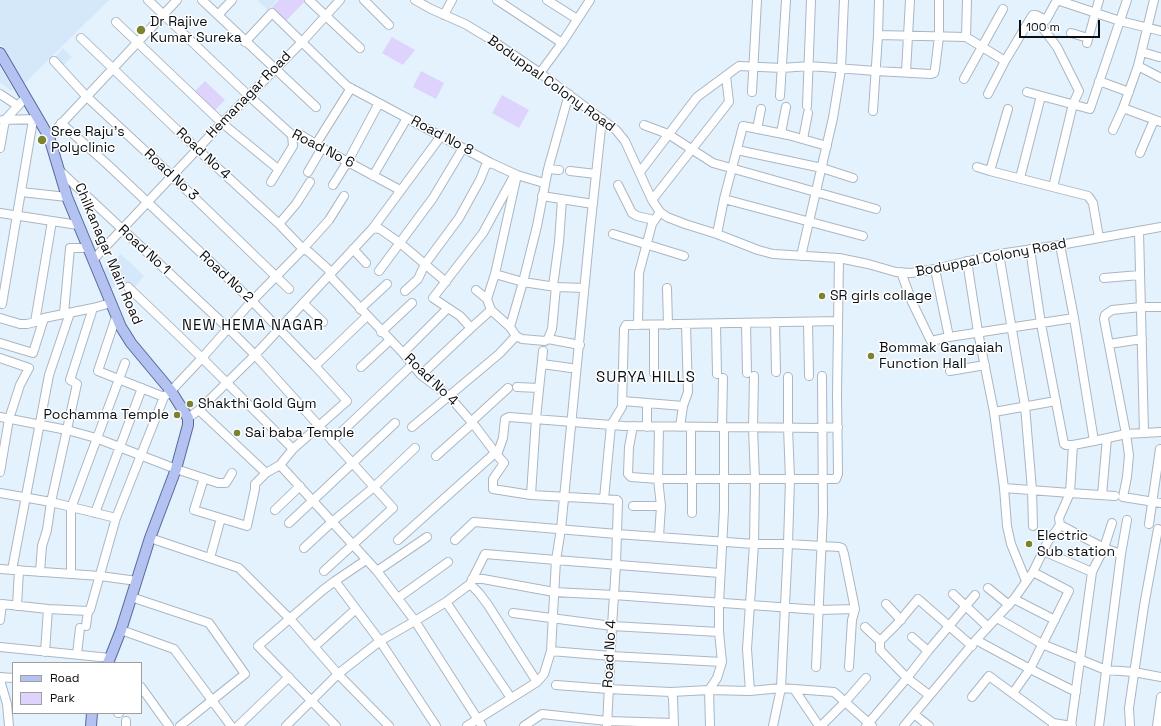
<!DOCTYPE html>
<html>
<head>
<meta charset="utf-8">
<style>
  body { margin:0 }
  #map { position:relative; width:1161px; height:726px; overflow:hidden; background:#e4f2fe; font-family:"Space Grotesk",sans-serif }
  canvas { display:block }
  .legend { position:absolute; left:12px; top:662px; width:130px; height:52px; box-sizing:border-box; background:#fff; border:1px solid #9d9fa0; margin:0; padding:5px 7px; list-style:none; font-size:12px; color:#090e12 }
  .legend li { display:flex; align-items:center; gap:8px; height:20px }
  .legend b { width:20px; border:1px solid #9d9fa0 }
  .scale { position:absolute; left:1019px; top:20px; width:81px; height:18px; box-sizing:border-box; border:2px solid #090e12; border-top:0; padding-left:5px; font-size:12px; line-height:14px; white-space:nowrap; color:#090e12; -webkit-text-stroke:3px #fff; paint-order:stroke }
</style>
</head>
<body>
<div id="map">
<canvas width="1161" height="726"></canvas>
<ul class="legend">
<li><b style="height:5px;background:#b4c2f1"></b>Road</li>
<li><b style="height:11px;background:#ddd3fd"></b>Park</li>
</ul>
<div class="scale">100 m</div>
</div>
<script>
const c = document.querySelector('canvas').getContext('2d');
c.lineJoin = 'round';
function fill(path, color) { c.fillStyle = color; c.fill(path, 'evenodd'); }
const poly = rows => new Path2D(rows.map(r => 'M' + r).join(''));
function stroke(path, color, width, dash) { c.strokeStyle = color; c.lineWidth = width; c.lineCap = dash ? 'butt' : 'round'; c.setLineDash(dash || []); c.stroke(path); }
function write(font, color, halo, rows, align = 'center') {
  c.font = font + ' "Space Grotesk",sans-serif'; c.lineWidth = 3; c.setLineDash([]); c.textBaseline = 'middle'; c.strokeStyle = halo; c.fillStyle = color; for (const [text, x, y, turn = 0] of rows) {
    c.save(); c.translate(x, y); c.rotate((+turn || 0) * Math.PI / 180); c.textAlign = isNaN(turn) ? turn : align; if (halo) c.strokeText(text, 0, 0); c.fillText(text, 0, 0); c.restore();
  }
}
fill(poly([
  [0,0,109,0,24,84,0,44],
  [257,0,277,0,268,10],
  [63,48,72,57,61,67,53,60],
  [0,67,13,89,11,91,0,82],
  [121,254,144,276,131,292,127,290,119,282,111,290,103,271]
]), '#d4e8fa');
fill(poly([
  [279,0,305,0,305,1,285,22,271,8],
  [392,37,415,50,403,65,382,53],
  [421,71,444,83,436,99,413,87],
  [205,81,225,100,214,111,194,92],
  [502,95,529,110,519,128,492,113]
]), '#ddd3fd');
const minor = poly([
  [148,0,249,96,292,135,301,135,322,148,400,190],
  [202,0,316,107],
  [309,0,360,48],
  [364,0,389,25],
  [415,0,431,9,465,24,490,39,540,73,616,130,625,141,652,200,660,212,667,217,685,224,717,234,758,250,773,254,839,258,868,264,896,272,911,273,935,269,999,254,1060,245,1161,227],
  [497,0,562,43],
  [547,0,577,19],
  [879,0,878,35,966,37,967,0],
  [1057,0,1120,21,1161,31],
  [218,15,232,0],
  [444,15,452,0],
  [1033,15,1057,47,1079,91,1073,104,1053,187],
  [116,22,222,123,278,169],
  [1071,33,1088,38],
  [966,37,1005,61],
  [81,38,197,149,279,224,303,249,309,252,330,271,329,275,403,353,421,375,449,396,475,426,497,455,504,463,493,479,493,489,531,495,604,499,617,500,618,501,616,564,612,626,607,726],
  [245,42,272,13,347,86,491,163,517,175,495,274,487,299],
  [1087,43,1099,0],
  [1142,52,1159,57],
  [54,61,86,96,172,176,289,289],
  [1138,66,1161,78],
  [906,72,910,0],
  [540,73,562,43,590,0],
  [964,79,1003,9],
  [1099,81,1129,92],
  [752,92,757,0],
  [1027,92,1090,109,1127,0],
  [0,94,18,106],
  [988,94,1005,61,1032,16,1036,15,1046,20,1057,0],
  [780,96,786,0],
  [807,106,811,0],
  [1123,108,1161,122],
  [1008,109,990,171,1088,196,1093,203,1099,238],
  [873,111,878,35],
  [3,120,37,119],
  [61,123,107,164,252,301,315,366,347,401,293,449,280,465,266,473,255,484,255,489,247,526,194,510,204,478],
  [644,125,668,134,713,163,876,209],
  [757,129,761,109],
  [1113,130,1123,108,1138,66,1154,0],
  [781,133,786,107],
  [49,137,177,0],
  [803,139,808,113],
  [316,144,351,88],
  [0,148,5,120,26,97],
  [737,150,822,168,853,178],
  [1140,153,1154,120],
  [977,167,990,171],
  [548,169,559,170],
  [60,171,228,328,255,355,199,410,188,418],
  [570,171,596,174],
  [308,172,322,148],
  [640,172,697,97,739,66,782,68,809,66,876,71,931,74,934,73,935,69,939,37,939,0],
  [517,175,544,183],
  [373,176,407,118],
  [1020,178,1041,96],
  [271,182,293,146,292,135],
  [333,185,348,161,379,103],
  [618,185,632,213,637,216,654,220],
  [21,192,67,197],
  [542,196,593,204],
  [724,199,863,236],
  [652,200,729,102,726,76],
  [0,213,78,225],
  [279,224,296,204,310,182],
  [373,228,380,229,400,243,446,282],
  [1139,231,1144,433],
  [613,234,684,256],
  [717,234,724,199,743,126,788,135,827,146],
  [1060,245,1074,318,1094,441],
  [353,249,366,263],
  [1030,249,1041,324,1064,444,1066,445,1073,445],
  [999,254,1025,406,1032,490,1033,526],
  [801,256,833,118,841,69,844,0],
  [93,260,222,123,302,42,340,0],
  [967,261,978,332,994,412,1004,488,1007,526,1011,544,1026,581],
  [935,269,949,337,1074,318],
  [379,271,433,198,463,148],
  [901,272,912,302,931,341,949,337],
  [495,274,523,282,556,287,584,288],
  [1104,278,1140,275],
  [553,286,559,242,562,199],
  [128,287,202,358,293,449],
  [667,288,668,325],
  [476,290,487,299,491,310,510,327,516,336,522,339,545,341,548,339,580,345],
  [405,291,418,279,425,264,459,218,480,180,486,165,491,163],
  [303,303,323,322],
  [2,304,33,120],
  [1161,307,1141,307,1112,310,1105,315,1104,319,1126,434,1161,432],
  [360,309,387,284],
  [491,310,471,328,460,316,433,298,483,233,514,176],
  [64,313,70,248,88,248],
  [116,317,98,371,164,397,171,391,202,358,252,301,303,249,329,220,344,196],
  [0,318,20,324,27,324,35,322,44,318,93,308,111,303],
  [35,322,52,221],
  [775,322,776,372],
  [808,322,809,376],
  [746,323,747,373],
  [716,324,717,374],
  [638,325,639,273,652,224,660,212],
  [510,327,523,282,537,226,548,169,569,94],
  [381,332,412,303],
  [548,339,552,329,556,287],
  [0,343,33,353,44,318],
  [1109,344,1142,339],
  [403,353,448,308],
  [0,358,29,368,20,385,9,419,0,472],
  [542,364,571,368],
  [315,366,367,316],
  [361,367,390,340],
  [950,371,985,365],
  [654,373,654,325],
  [421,375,471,328],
  [517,387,539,388],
  [623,401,683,406],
  [199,410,266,473],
  [994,412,1056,401],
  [0,417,67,430,96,438,176,469,218,483,226,483,232,473],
  [472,421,508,388],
  [633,426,629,447,628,474,631,477,658,479,836,479,838,474,837,394,839,258],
  [412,427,499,354,516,336],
  [647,427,647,403],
  [659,427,658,479,661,506,659,537],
  [680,427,683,406,688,392,686,325],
  [722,427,723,378],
  [332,441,412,365],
  [497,455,503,438,505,419,509,417,624,426,823,428,838,427],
  [436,456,473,423],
  [280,465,377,571,415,621,482,726],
  [691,479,691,427],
  [692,479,692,513],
  [0,493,51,502,116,518],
  [531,495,536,418,543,351],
  [1102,495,1107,438],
  [1115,496,1070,493,1073,445,1094,441,1126,434,1129,455,1127,477,1123,497,1161,503],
  [604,499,611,425,622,407,624,329,626,325,838,321],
  [633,506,661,506],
  [275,510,300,486],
  [95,513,142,388],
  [289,523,395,423],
  [1149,524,1160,449],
  [1060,525,1104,548,1121,554],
  [150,538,239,568,290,619,338,674,389,726],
  [398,540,495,453],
  [455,540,474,522,617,534,754,544,788,544,839,547,842,548,844,554,855,609],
  [304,548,333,521,374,487,415,448],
  [1043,551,1092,572],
  [210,558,221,518],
  [0,569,100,576,137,581],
  [12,570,49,375,70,313],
  [324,571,393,508,255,355,373,228,441,136],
  [377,571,427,537],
  [40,572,42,546,47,530,51,502,77,384,70,380,93,308],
  [71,573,71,508,125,363],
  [472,579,483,579,554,592,614,595,819,610,855,609,852,620,849,667],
  [335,581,323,590,258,646,336,726],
  [470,584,479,593,488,605,537,682],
  [988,588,1009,605],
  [953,594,988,627],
  [131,597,209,623,245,674,180,726],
  [398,598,448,562],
  [1014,599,1055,620],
  [446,602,511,698],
  [886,604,901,620],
  [17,606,19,570],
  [356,609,380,641,436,726],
  [513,613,612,626,719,632],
  [997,618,1042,644,1106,670,1134,672,1161,677],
  [0,620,2,604,48,609,88,611,90,610,116,518,164,397],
  [86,626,88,611],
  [865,627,880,641],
  [121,630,174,649,231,726],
  [912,637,928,651],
  [976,640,1030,669,1076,692],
  [0,647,110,658],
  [314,647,356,609,335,581,366,560],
  [551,651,556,560,561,529,590,230,602,119],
  [45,652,48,609],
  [77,654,80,628],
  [816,667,823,513,822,376],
  [0,677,13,678],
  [0,680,7,704,9,726],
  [556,685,608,689,671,692,709,690,750,691,781,688,834,692,872,726],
  [141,687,169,726],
  [794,689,819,726],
  [750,691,747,649,754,544,755,479,753,428,754,376],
  [671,692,673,698,674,726],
  [1013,693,1030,669,1069,591,1033,572],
  [929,695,907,678,880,650,880,641,897,624,918,599,972,646],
  [972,697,989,676,1053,723],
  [118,713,119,713],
  [914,714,929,726],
  [126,726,126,721],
  [238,726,289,677],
  [286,726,338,674,380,641,415,621,446,602,470,584,485,554,556,560,720,573],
  [467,726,537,682,544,674,551,651,611,656,722,662],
  [524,726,542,714,607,721,674,723],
  [710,726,709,690,717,678,722,662,719,632,719,603,724,510,724,427],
  [773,726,781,688,788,544,790,479,788,427,788,377],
  [821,726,845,702,866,678],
  [866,726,907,678,928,651,975,595],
  [904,726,976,640,1014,599,1033,572,1048,541,1056,531,1060,525,1059,518,1070,493,1004,488],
  [1053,726,1053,723,1072,726],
  [1071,726,1092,572,1104,548,1112,523],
  [1099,726,1121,554,1127,520],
  [1130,726,1129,708,1144,606,1158,529],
  [1157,726,1161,697]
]);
const major = poly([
  [0,53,49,137,67,197,121,327,131,343,171,391,188,418,188,425,176,469,150,538,121,630,108,663],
  [91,726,92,713]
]);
stroke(minor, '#aab7c3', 10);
stroke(major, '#58699c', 12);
stroke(minor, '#fff', 8);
stroke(major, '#b4c2f1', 10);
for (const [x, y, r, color] of [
  [141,30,5,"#7b832f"],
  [42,140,5,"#7b832f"],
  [822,296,4,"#7b832f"],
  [871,356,4,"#7b832f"],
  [190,404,4,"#7b832f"],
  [177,415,4,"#7b832f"],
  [237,433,4,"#7b832f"],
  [1029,544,4,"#7b832f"]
]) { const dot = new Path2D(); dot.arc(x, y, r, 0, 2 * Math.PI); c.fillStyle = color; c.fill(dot); stroke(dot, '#fff', 1.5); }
write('14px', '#090e12', '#fff', [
  ["Dr Rajive",150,22],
  ["Kumar Sureka",150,38],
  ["Sree Raju's",51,132],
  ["Polyclinic",51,148],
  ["SR girls collage",830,296],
  ["Bommak Gangaiah",879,348],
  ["Function Hall",879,364],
  ["Shakthi Gold Gym",198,404],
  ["Pochamma Temple",169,415,"right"],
  ["Sai baba Temple",245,433],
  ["Electric",1037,536],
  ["Sub station",1037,552]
], 'left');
write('14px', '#090e12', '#fff', [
  ["Boduppal Colony Road",551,84,36],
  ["Hemanagar Road",249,95,-46],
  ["Road No 8",442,136,28],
  ["Road No 6",323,149,27],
  ["Road No 4",203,154,43],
  ["Road No 3",171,175,43],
  ["Road No 1",144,250,43],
  ["Chilkanagar Main Road",108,254,67],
  ["Boduppal Colony Road",991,258,-11],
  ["Road No 2",226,277,43],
  ["Road No 4",431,380,44],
  ["Road No 4",610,654,-87]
]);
c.letterSpacing = '1px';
write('15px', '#090e12', '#fff', [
  ["NEW HEMA NAGAR",253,326],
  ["SURYA HILLS",646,378]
]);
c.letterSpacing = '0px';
</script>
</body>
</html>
